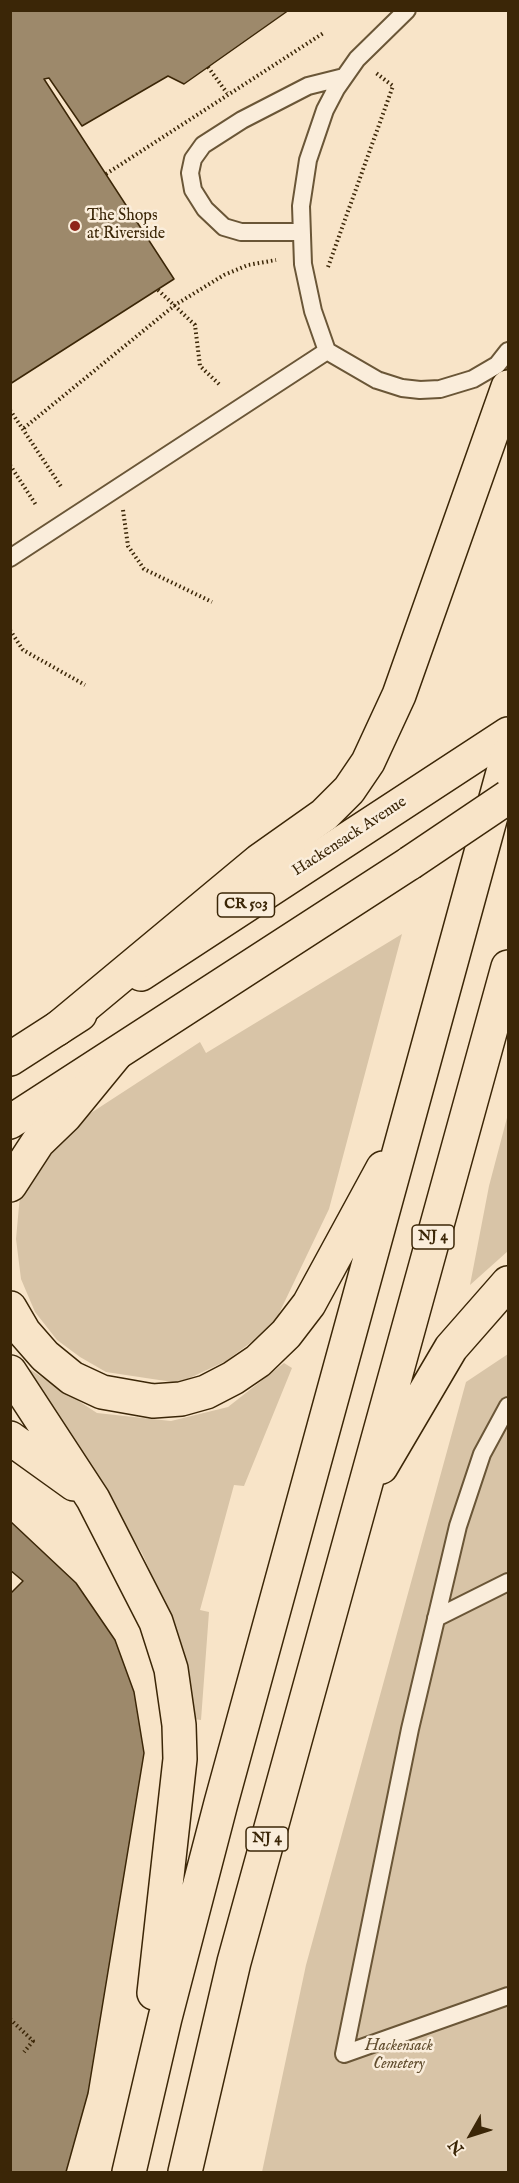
<!DOCTYPE html>
<html>
<head>
<meta charset="utf-8">
<style>
  body { margin:0 }
  #map { position:relative; width:519px; height:2183px; overflow:hidden; background:#f8e4c8; font-family:"IM FELL English",serif }
  canvas { display:block }
  .frame { position:absolute; inset:0; border:12px solid #3b2607; pointer-events:none }
  .north { position:absolute; left:441px; top:2105px; width:60px; height:60px; -webkit-text-stroke:4px #faeddb; paint-order:stroke; rotate:231deg; font-size:16px; font-weight:700; line-height:24px; text-align:center; color:#3b2607 }
  .north::after { content:''; display:block; margin:auto; width:21px; height:27px; background:#3b2607; clip-path:polygon(50% 0,100% 100%,50% 72%,0 100%) }
</style>
</head>
<body>
<div id="map">
<canvas width="519" height="2183"></canvas>
<div class="frame"></div>
<div class="north">N</div>
</div>
<script>
const c = document.querySelector('canvas').getContext('2d');
c.lineJoin = 'round';
function fill(path, color) { c.fillStyle = color; c.fill(path, 'evenodd'); }
const poly = rows => new Path2D(rows.map(r => 'M' + r).join(''));
function stroke(path, color, width, dash) { c.strokeStyle = color; c.lineWidth = width; c.lineCap = dash ? 'butt' : 'round'; c.setLineDash(dash || []); c.stroke(path); }
function write(font, color, halo, rows, align = 'center') {
  c.font = font + ' "IM FELL English",serif'; c.lineWidth = 5; c.setLineDash([]); c.textBaseline = 'middle'; c.strokeStyle = halo; c.fillStyle = color; for (const [text, x, y, turn = 0] of rows) {
    c.save(); c.translate(x, y); c.rotate((+turn || 0) * Math.PI / 180); c.textAlign = isNaN(turn) ? turn : align; if (halo) c.strokeText(text, 0, 0); c.fillText(text, 0, 0); c.restore();
  }
}
fill(poly([
  [402,934,329,1209,273,1326,226,1361,179,1383,106,1372,80,1357,57,1340,35,1312,21,1279,16,1239,20,1195,37,1165,77,1122,200,1042,206,1053],
  [508,1114,508,1251,470,1285,489,1186],
  [508,1354,508,2172,262,2172,306,1965,466,1382],
  [284,1363,292,1368,244,1486,234,1485,200,1610,209,1612,201,1720,194,1719,177,1631,142,1553,25,1372,31,1370,97,1413,171,1421,228,1407]
]), '#d8c4a7');
const building = poly([
  [10,10,289,10,184,84,168,76,82,126,49,78,44,79,174,279,10,384,10,10],
  [10,1521,76,1583,115,1640,134,1692,144,1753,88,2093,66,2172,10,2172,10,1594,23,1581,10,1570,10,1521]
]);
fill(building, '#9d896b');
stroke(building, '#3b2607', 1.5);
const lane = poly([
  [300,232,241,232,224,227,205,209,193,190,190,173,193,159,203,145,242,120,308,86,344,77],
  [327,351,377,380,402,388,420,390,440,389,473,379,497,365,508,351],
  [10,558,327,351,313,311,303,264,301,206,308,160,325,110,336,89,357,59,407,10],
  [508,1406,482,1454,458,1526,410,1729,344,2054,508,1996],
  [436,1618,508,1582]
]);
const primary = poly([
  [141,974,508,734],
  [10,1059,80,1014],
  [10,1122,410,863]
]);
const highway = poly([
  [57,1029,259,861,324,815,349,790,368,762,399,695,508,387],
  [10,1185,38,1142,65,1116,115,1055],
  [10,1308,24,1332,45,1356,72,1378,102,1392,153,1401,181,1399,206,1392,233,1378,258,1361,286,1334,309,1304,383,1168],
  [10,1372,93,1499,156,1622,171,1669,179,1725,180,1759,154,1993],
  [10,1438,74,1484],
  [381,1467,451,1348,508,1283],
  [129,2172,165,2018,221,1803,508,754],
  [185,2172,234,1962,508,967]
]);
stroke(lane, '#6a5637', 20);
stroke(primary, '#3b2607', 36);
stroke(highway, '#3b2607', 36);
stroke(poly([
  [208,67,227,93],
  [106,174,325,32],
  [328,267,393,86,376,73],
  [158,290,195,325,200,366,221,386],
  [10,410,62,488],
  [24,428,175,305,224,275,248,265,276,260],
  [10,465,36,505],
  [123,510,128,546,144,569,212,602],
  [10,521,11,521],
  [10,630,23,650,85,685],
  [10,2019,33,2041,24,2052]
]), '#3b2607', 4, [1.5, 3]);
stroke(lane, '#faeddb', 16);
stroke(primary, '#f8e4c8', 33);
stroke(highway, '#f8e4c8', 33);
const primaryBridge = poly([
  [410,863,508,797]
]);
stroke(primaryBridge, '#3b2607', 36, []);
stroke(primaryBridge, '#f8e4c8', 33);
for (const [x, y, r, color] of [
  [75,226,6,"#8f2418"]
]) { const dot = new Path2D(); dot.arc(x, y, r, 0, 2 * Math.PI); c.fillStyle = color; c.fill(dot); stroke(dot, '#faeddb', 2); }
for (const [x, y, w] of [
  [246,905,57],
  [433,1237,42],
  [267,1839,42]
]) { const box = new Path2D(); box.roundRect(x - w / 2, y - 12, w, 24, 4.5); c.fillStyle = '#faeddb'; c.fill(box); stroke(box, '#3b2607', 1.5); }
write('bold 15px', '#3b2607', null, [
  ["CR 503",246,905],
  ["NJ 4",433,1237],
  ["NJ 4",267,1839]
]);
write('16px', '#3b2607', '#faeddb', [
  ["The Shops",87,217],
  ["at Riverside",87,235]
], 'left');
write('16px', '#3b2607', '#faeddb', [
  ["Hackensack Avenue",350,837,-33]
]);
write('italic 16px', '#624e2f', '#faeddb', [
  ["Hackensack",399,2047],
  ["Cemetery",399,2065]
]);
</script>
</body>
</html>
